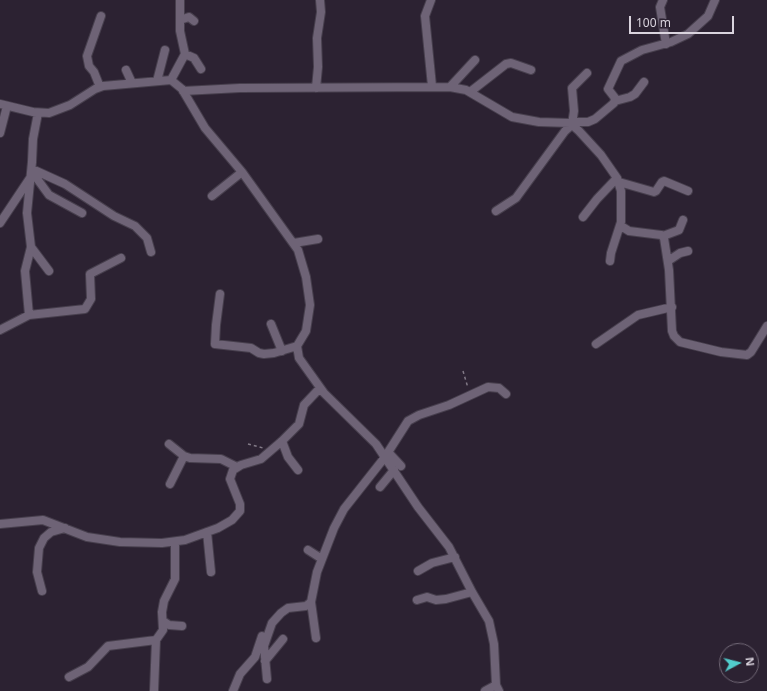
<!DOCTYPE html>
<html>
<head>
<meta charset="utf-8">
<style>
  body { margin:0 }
  #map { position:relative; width:767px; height:691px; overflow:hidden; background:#2c2232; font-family:"Noto Sans",sans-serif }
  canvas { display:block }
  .north { position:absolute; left:719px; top:643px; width:40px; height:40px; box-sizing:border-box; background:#2c2232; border:1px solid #726977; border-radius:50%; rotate:83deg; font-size:11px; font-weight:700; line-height:16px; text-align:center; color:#dad4de }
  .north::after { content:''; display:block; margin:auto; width:14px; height:18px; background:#52cdcd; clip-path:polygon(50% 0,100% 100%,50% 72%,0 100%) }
  .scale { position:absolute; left:629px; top:16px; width:105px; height:18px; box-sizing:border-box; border:2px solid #dad4de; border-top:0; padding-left:5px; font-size:12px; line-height:14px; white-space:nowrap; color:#dad4de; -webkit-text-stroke:3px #2c2232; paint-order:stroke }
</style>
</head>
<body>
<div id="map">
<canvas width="767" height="691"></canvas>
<div class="north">N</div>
<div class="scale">100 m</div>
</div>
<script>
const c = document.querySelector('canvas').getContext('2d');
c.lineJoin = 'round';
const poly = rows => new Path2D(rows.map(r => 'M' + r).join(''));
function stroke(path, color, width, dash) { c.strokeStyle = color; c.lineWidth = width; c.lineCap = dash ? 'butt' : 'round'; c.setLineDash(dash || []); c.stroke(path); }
const minor = poly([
  [431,0,425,16,432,86],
  [663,0,660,7,666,44],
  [180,20,189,17,194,21],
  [185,54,194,58,201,69],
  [126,70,132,83],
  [171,80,185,54,180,31,180,0],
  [157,81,165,50],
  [100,87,94,72,89,66,87,56,101,16],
  [450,87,475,60],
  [316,88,318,67,317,38,321,12,320,0],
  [183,91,240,88,450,87,466,90,512,117,539,122,570,123,579,131,601,155,617,178,621,191,621,222,611,253,610,261],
  [470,92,506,64,511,63,531,70],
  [615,101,630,97,635,94,644,82],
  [0,104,33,112,49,113,70,105,95,89,103,86,171,80,182,89,205,128,242,172,298,250,306,277,310,305,306,331,297,346,299,358,324,393,376,444,418,507,449,547,472,592,489,621,494,644,496,685,499,691],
  [572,124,574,111,572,88,587,73],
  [0,133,7,106],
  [32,169,65,184,114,216,135,226,147,238,151,252],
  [37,172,38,180,49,195,82,213],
  [619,182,654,192,656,191,662,182,664,181,688,191],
  [212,196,242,172],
  [496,211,516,198,565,131,575,122,588,122,595,119,614,103,615,98,608,89,621,61,642,50,671,42,688,34,708,16,715,0],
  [583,217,597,199,617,178],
  [0,223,30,178],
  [621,226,629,231,661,235,664,238,669,270,672,331,674,336,680,342,721,352,747,355,751,352,767,326],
  [663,236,679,230,683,220],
  [294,243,318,239],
  [31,247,49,271],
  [668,261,680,253,688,251],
  [220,294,216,325,215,344,251,348,259,353,264,354,274,353,297,346],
  [29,315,25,271,31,247,27,213,32,162,33,139,38,113],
  [271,324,282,351],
  [0,330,29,315,85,309,91,299,90,274,121,258],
  [596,344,638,315,672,307],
  [282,441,288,457,298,470],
  [169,444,184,456,190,458,221,459,237,467],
  [388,452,401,466],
  [170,484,184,456],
  [380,487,394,470],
  [0,524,43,520,87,537,120,542,162,543,185,540,218,528,232,520,240,511,240,504,230,479,233,470,241,465,261,459,282,441,299,424,304,405,320,388],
  [207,532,211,572],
  [308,550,322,559],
  [418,571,432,563,455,557],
  [42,591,37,572,39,548,44,538,51,532,65,528],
  [417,600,427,597,436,600,446,599,472,592],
  [311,602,316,638],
  [163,621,169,625,182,626],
  [265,661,283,639],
  [69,677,88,667,108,646,156,640],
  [267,679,264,646,272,623,281,613,288,608,306,606,311,602,317,572,334,528,344,509,385,457,408,421,419,415,449,405,488,387,499,388,506,394],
  [154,691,156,640,163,630,162,612,164,601,175,579,175,542],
  [233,691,240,674,255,657,262,636],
  [485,691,496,685]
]);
stroke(minor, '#473f4d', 10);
stroke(poly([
  [463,371,468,388],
  [248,444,263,448]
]), '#827a87', 1.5, [3, 3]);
stroke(minor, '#6e6376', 8);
</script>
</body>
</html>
